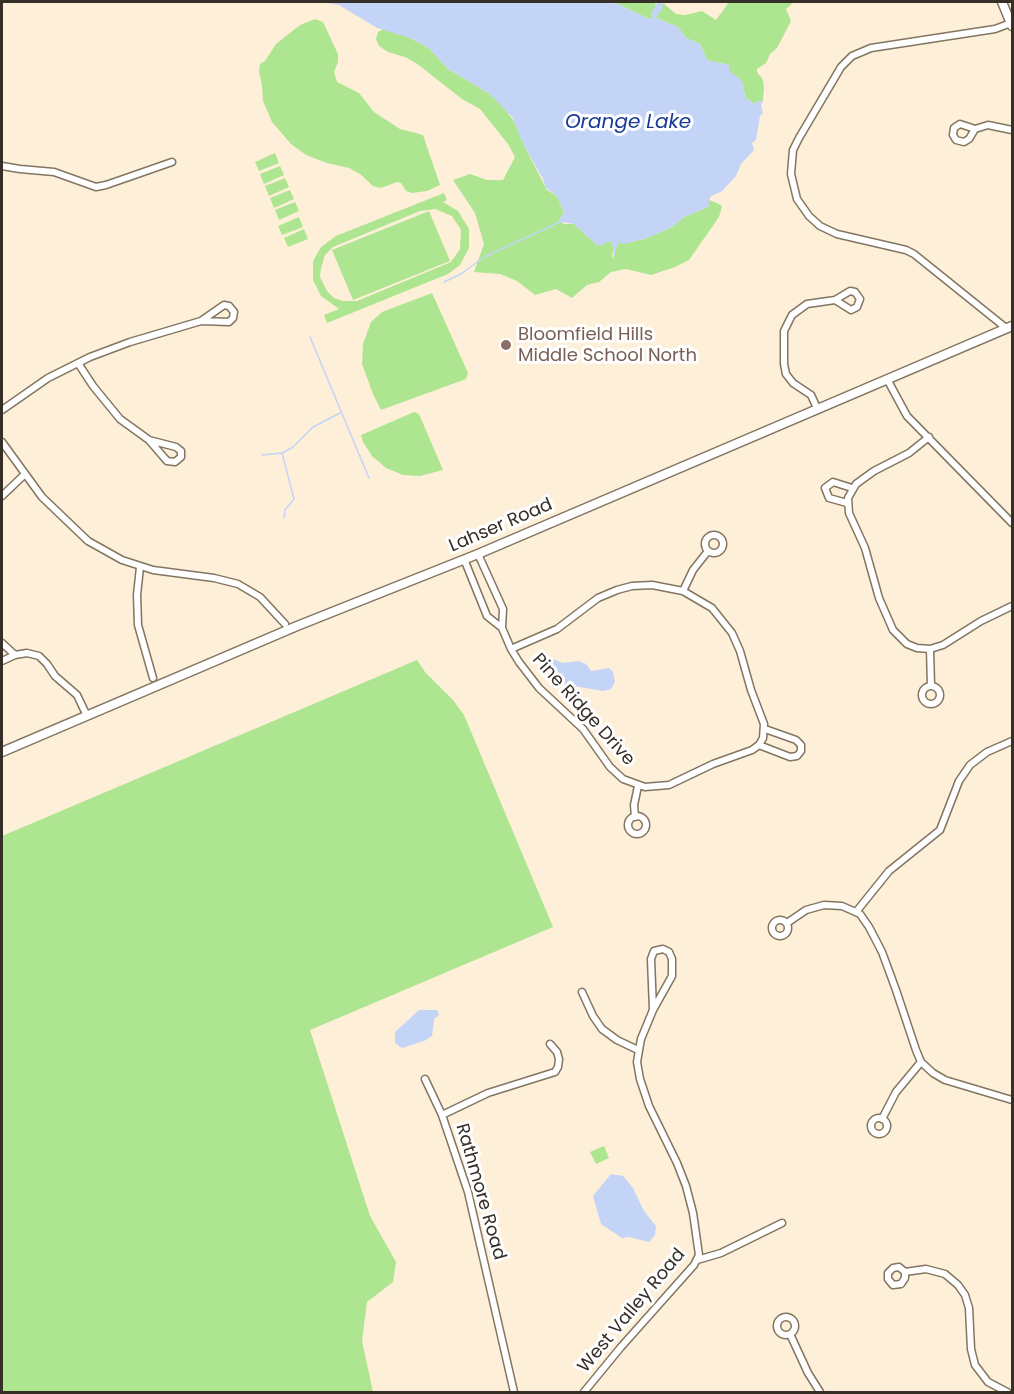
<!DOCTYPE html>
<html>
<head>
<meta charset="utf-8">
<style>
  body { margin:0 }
  #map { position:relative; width:1014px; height:1394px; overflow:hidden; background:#feefd8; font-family:Poppins,sans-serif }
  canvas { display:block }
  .frame { position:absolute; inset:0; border:3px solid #352f27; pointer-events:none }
</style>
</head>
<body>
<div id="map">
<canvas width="1014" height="1394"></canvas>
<div class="frame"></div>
</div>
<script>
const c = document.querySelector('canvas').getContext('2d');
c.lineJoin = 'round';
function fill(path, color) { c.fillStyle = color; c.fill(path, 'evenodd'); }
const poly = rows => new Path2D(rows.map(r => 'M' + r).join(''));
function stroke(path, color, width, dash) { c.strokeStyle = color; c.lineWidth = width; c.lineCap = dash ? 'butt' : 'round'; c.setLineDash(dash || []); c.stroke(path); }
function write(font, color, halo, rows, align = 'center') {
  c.font = font + ' Poppins,sans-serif'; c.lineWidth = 6; c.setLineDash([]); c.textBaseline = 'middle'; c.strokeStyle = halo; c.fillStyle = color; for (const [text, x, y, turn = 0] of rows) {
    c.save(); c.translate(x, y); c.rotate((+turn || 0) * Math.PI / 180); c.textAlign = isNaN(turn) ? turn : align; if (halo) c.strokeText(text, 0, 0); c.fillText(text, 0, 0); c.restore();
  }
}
fill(poly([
  [603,2,652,2,656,4,652,18,649,19,618,4],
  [729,2,792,2,791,5,786,9,791,21,777,48,770,54,766,63,757,69,757,72,763,80,764,88,763,101,758,101,754,104,745,97,743,85,729,71,729,65,707,60,700,44,686,38,678,27,656,18,663,3,676,14,685,15,702,11,716,20],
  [315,19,323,22,338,54,338,62,334,72,337,82,359,93,374,112,400,129,423,135,440,185,427,191,412,193,406,191,401,183,397,182,381,188,373,186,360,174,349,168,327,163,306,155,291,144,272,122,263,101,262,85,259,72,260,64,265,61,276,44,300,25],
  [383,29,404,35,429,48,448,69,490,94,502,105,515,123,524,145,547,190,557,196,564,212,559,220,564,224,574,224,597,245,610,241,614,247,612,256,614,260,614,254,618,243,627,243,647,238,672,227,684,217,706,208,709,206,709,200,717,203,722,206,719,217,689,260,675,267,651,275,626,269,611,272,599,282,587,285,572,298,556,289,535,295,517,281,500,274,474,272,484,244,475,213,453,180,470,174,487,180,503,180,515,157,508,144,480,109,462,99,416,63,405,57,388,52,379,46,376,39,378,32],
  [275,153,279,163,259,171,255,162],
  [280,166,284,175,264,184,260,174],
  [285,178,289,187,269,196,265,186],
  [290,190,294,199,274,208,270,198],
  [444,193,447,200,443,202,458,211,469,229,469,248,460,265,448,274,327,323,324,315,339,309,321,296,313,280,313,261,321,247,336,236],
  [435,209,452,216,461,230,460,249,451,262,357,301,343,301,334,298,327,291,320,277,321,268,325,255,333,247,420,211],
  [295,202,299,211,279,220,275,210],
  [429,211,450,261,353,300,332,250],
  [299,217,303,227,282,235,278,226],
  [304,229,308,239,288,247,284,238],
  [432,293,468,373,466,379,381,410,373,394,362,364,363,344,371,322,382,312],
  [414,412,419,414,443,470,420,476,403,475,386,468,372,456,363,442,361,435],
  [417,660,425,672,453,700,464,715,553,927,310,1030,370,1216,396,1262,393,1282,367,1302,362,1341,373,1392,2,1392,2,836],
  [604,1146,609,1158,596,1164,590,1152]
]), '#aee591');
fill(poly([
  [321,2,602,2,618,4,649,19,652,18,651,14,656,4,661,2,663,7,656,18,678,27,686,38,700,44,707,60,729,65,729,71,741,80,743,85,745,97,754,104,760,100,763,101,761,105,763,113,760,116,756,140,752,143,754,150,741,164,736,176,722,191,710,197,709,206,706,208,684,217,672,227,647,238,624,244,618,243,613,261,614,247,610,241,598,246,574,224,560,222,559,220,564,212,557,196,546,188,543,179,524,145,512,117,490,94,448,69,429,48,410,38,377,28,339,5],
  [542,656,547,656,562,663,579,661,586,664,591,671,609,668,613,672,615,682,611,689,603,691,562,684,549,671],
  [419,1010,437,1010,439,1015,434,1019,432,1036,424,1041,402,1048,395,1043,395,1032],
  [611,1174,623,1176,633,1188,644,1211,656,1226,655,1235,649,1242,629,1237,622,1238,601,1224,593,1196]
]), '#c4d4f6');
stroke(poly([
  [444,282,461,274,484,257,560,222],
  [310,337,369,478],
  [282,453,294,499,285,510,284,518],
  [262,455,282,453,293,447,313,427,340,413]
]), '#c4d4f6', 1.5);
const street = poly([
  [975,129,960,124,954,128,953,135,956,140,964,142,969,139,975,129,988,125,1012,130],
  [2,166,20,169,54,172,96,187,106,185,172,162],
  [1006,328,914,254,906,250,837,234,820,226,809,216,797,199,791,174,793,150,799,138,841,67,852,56,871,48,995,29,1011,23],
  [78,363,93,386,120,419,149,440,167,461,175,462,181,457,181,451,176,447,149,440],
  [887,379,907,416,1012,523],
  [817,408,811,395,793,383,786,374,784,364,784,331,792,315,807,304,835,300,851,310,857,307,860,299,855,292,850,291,835,300],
  [2,410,48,378,90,357,130,342,201,321,224,305,229,306,234,312,233,318,229,322,201,321],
  [929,437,909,453,874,471,856,484,848,498,849,513,865,548,879,598,893,630,907,644,917,648,930,649,943,645,981,621,1012,606],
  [2,442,42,497,88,541,122,560,153,570,214,578,238,584,260,597,285,624],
  [2,496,24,475],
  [847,503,829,498,825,488,833,482,852,488],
  '705 544a9 9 0 1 1 18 0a9 9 0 1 1-18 0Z',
  [478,554,503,609,502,628,511,649,519,662,539,688,583,729,610,767,623,779,645,787,669,785,713,764,752,750,759,745,763,738,764,724,751,690,740,651,732,633,712,608,683,591,652,585,632,586,617,590,598,598,557,629,511,649],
  [464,559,487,616,502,628],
  [140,567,137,595,138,625,153,678],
  [683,591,693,570,708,551],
  [2,643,15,655],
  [930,649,931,686],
  [2,661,15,655,27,653,39,656,47,664,55,676,77,695,87,716],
  '922 695a9 9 0 1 1 18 0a9 9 0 1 1-18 0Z',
  [759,745,790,757,797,756,801,751,801,745,796,740,765,729],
  '628 825a9 9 0 1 1 18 0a9 9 0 1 1-18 0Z',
  [635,817,634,805,638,786],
  [856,912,889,871,940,830,959,781,970,765,987,752,1012,741],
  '772 928a8 8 0 1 1 16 0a8 8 0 1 1-16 0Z',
  [787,923,806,910,824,905,842,906,860,914,869,927,882,952,896,990,916,1050,921,1062,933,1073,945,1080,1012,1100],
  [582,992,593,1016,602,1029,617,1040,638,1050],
  [425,1079,442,1115],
  '871 1126a8 8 0 1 1 16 0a8 8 0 1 1-16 0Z',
  [882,1119,896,1092,921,1062],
  [697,1260,721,1253,782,1223],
  [905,1272,905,1278,901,1284,893,1285,888,1279,888,1273,893,1268,899,1267,905,1272,926,1269,945,1274,958,1285,965,1295,969,1308,971,1349,975,1365,988,1382,1007,1392],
  '777 1326a9 9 0 1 1 18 0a9 9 0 1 1-18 0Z',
  [790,1334,808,1373,820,1392],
  [514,1392,468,1192,442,1115,488,1093,555,1072,558,1067,559,1059,557,1052,550,1044],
  [584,1392,621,1347,694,1265,699,1255,693,1213,686,1186,677,1163,649,1106,640,1079,637,1062,641,1039,653,1010,672,976,672,959,669,952,663,949,654,951,651,959,653,1010]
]);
const secondary = poly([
  [1002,2,1012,26],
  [2,752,297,626,478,554,1012,326]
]);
stroke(street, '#827561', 9);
stroke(secondary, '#827561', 11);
stroke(street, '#fff', 6);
stroke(secondary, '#fff', 8);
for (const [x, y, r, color] of [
  [506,345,6,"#8d6e63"]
]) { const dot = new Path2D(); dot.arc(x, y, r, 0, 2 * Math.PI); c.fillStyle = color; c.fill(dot); stroke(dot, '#fff', 2); }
write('18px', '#785e54', '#fff', [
  ["Bloomfield Hills",518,335],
  ["Middle School North",518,356]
], 'left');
write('18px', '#352f27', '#fff', [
  ["Lahser Road",501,526,-23],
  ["Pine Ridge Drive",583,710,48],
  ["Rathmore Road",480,1192,74],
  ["West Valley Road",632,1311,-50]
]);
write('italic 20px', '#193b97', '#fff', [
  ["Orange Lake",628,123]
]);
</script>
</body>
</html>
